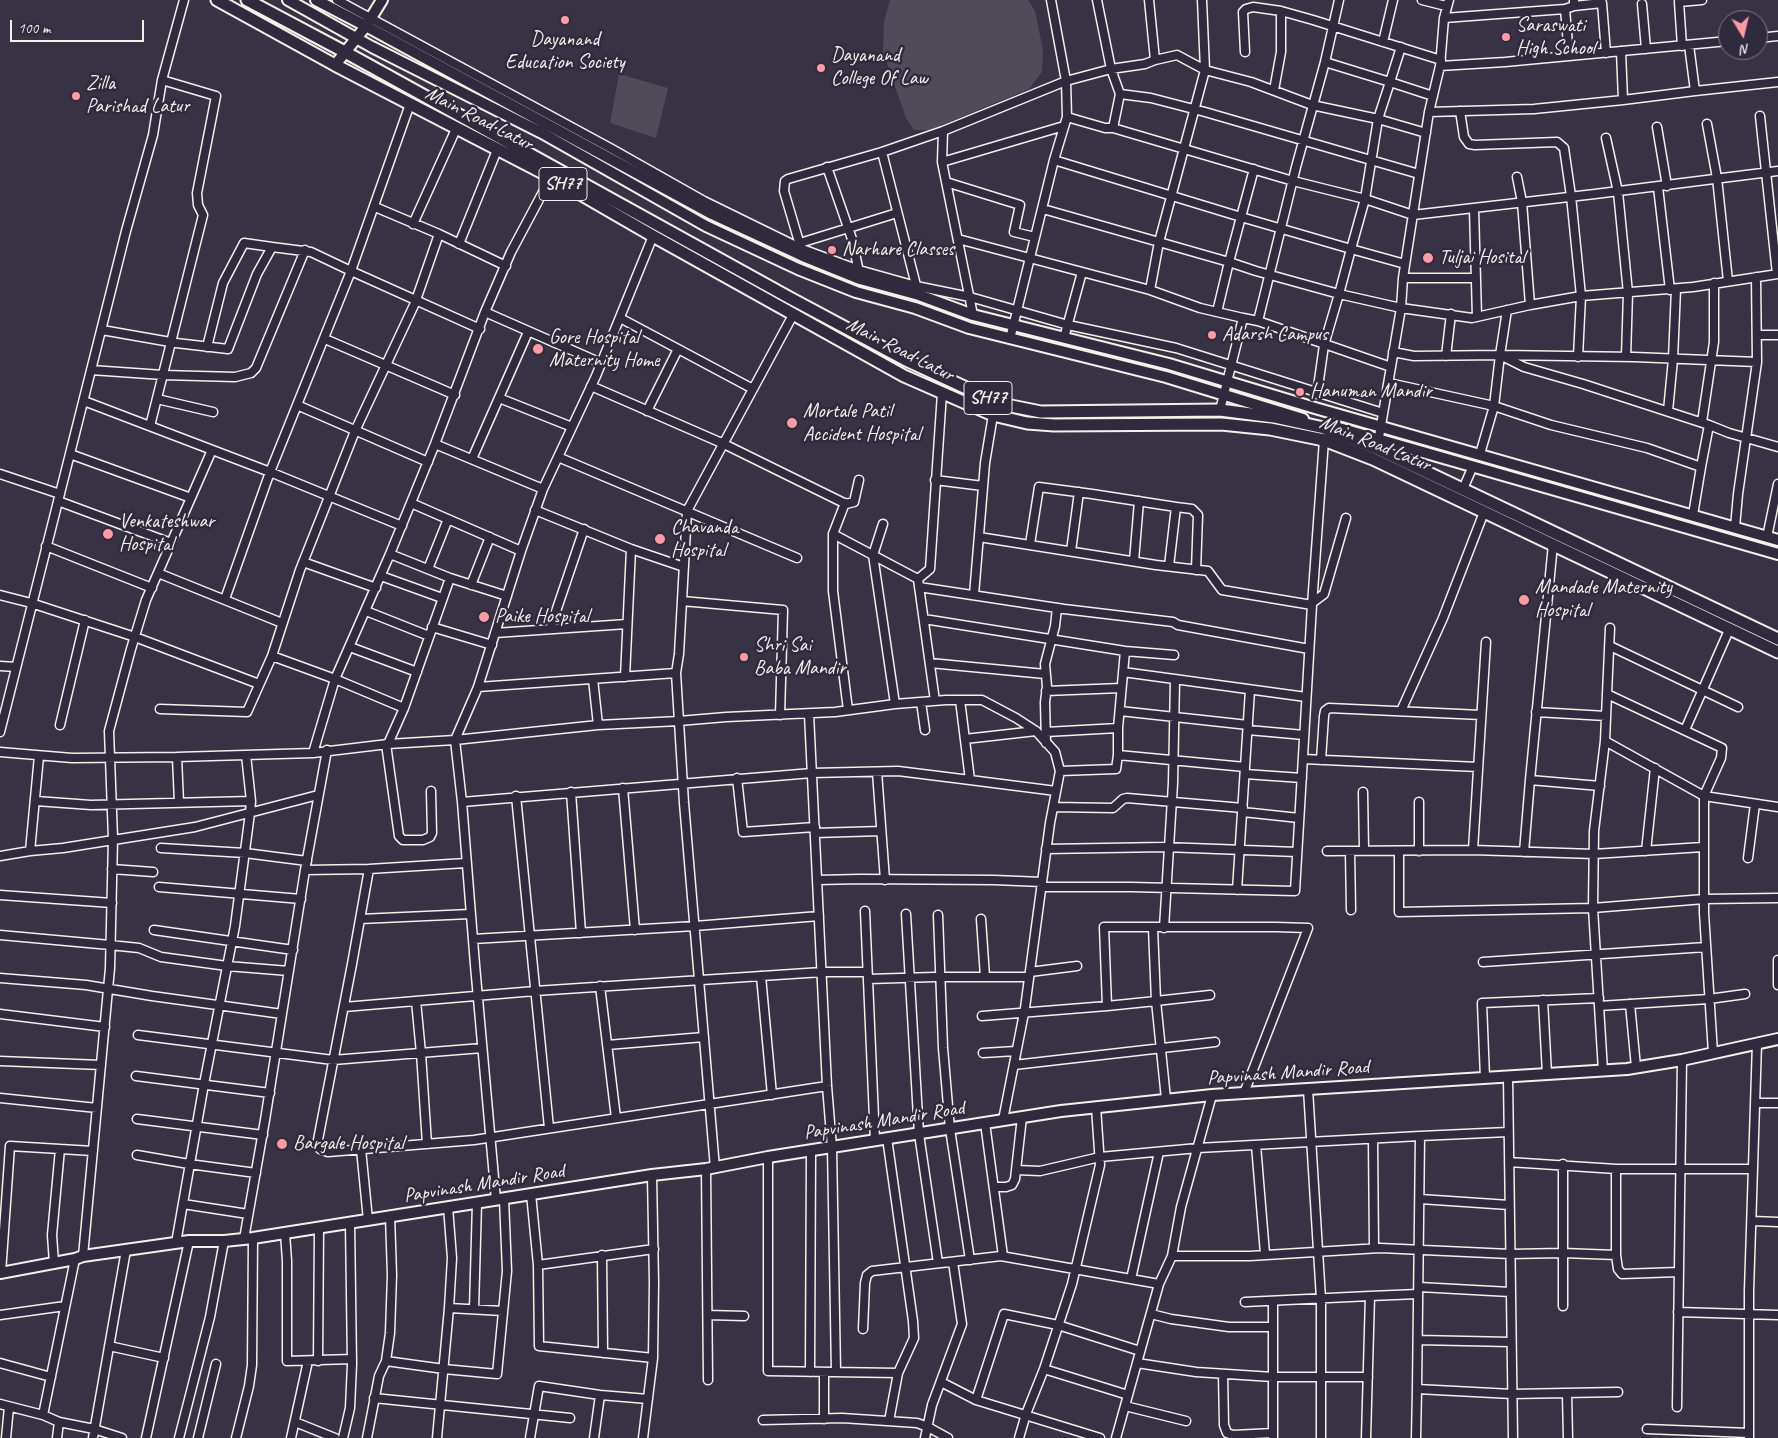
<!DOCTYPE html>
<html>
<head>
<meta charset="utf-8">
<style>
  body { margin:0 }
  #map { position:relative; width:1778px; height:1438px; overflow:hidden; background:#373244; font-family:Caveat,sans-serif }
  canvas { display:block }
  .north { position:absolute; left:1718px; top:10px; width:50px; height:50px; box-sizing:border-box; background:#2f2a3d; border:1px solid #7e7a81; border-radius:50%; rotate:171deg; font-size:14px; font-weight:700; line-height:20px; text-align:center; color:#f4f1e8 }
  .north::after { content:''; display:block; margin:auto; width:18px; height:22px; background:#ff9aa2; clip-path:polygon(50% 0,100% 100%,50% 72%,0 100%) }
  .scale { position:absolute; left:10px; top:20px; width:134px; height:22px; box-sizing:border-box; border:2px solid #f4f1e8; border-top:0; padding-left:6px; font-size:15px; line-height:18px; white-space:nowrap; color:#f4f1e8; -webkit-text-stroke:4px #2f2a3d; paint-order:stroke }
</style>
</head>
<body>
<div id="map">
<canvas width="1778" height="1438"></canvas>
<div class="north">N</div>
<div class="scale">100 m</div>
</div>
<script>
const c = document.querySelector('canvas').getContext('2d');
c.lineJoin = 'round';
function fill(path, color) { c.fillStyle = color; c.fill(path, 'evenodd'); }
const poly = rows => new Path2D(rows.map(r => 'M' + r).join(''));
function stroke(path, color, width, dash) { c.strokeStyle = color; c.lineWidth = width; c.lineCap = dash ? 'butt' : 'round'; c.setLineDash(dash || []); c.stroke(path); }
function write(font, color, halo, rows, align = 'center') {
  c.font = font + ' Caveat,sans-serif'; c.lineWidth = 5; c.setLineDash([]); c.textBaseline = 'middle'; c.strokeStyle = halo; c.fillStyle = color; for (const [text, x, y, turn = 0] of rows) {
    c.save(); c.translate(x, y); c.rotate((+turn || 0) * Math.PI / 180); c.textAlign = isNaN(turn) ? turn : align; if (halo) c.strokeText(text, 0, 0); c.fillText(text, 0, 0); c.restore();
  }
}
fill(poly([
  [890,0,1028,0,1035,11,1043,50,1042,72,1029,89,930,130,914,130,906,118,883,52,884,21],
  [619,74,668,88,656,138,610,123]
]), '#504b59');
const street = poly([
  [337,0,612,149,704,201,802,249,859,270,916,286,970,297,1068,325,1176,348,1383,413],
  [1097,0,1111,69,1145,64,1155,60],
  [1149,0,1155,60,1177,55,1205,70,1159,242,1229,262,1217,312,1243,318],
  [1202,0,1205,70,1251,82,1312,105,1378,119,1390,82,1325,62],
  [1422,0,1446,6],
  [1642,4,1646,49],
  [1574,6,1602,3,1606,53],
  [1444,18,1565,9],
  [1758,38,1778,36],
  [1383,42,1393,0],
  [1682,46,1679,2,1702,0],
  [1401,47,1390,82,1433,96],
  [1245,52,1243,12,1246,9,1253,7,1281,11],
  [1569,56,1565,9,1574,6,1574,0],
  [1440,66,1505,62,1728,41],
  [1274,90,1281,52,1281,11,1313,20,1441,60],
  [1695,91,1778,82],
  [1120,94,1113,128,1293,181,1365,199,1378,119,1426,133],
  [1623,100,1695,91,1689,45],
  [1460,111,1464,137,1469,144,1475,145,1557,142,1564,148,1571,196,1581,296,1530,305],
  [1429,112,1534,109,1623,100,1621,51],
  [1760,116,1777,274],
  [1067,117,1054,160,1241,217,1229,262,1256,271,1339,294,1351,249,1405,264],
  [1707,124,1717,178,1728,281],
  [1657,127,1667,186],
  [1113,128,1105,128,1067,117,1066,81,1111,69,1120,94,1151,98,1205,112,1419,174],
  [943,131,942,162,973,315],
  [1606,138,1618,192,1628,293,1626,357],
  [882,152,917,289],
  [942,162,1064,126],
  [827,167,852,239,859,272],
  [1254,169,1241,217,1351,249,1365,199,1413,215,1595,194,1778,171],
  [946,182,1020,205,1014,232,1035,237],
  [1658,187,1670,290],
  [375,207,439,234,506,266],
  [1043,209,1159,242,1150,290,1200,308,1217,312],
  [1474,209,1477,317],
  [413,224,456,129],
  [653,236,596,376,543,489,521,551,478,687,455,740,462,802,812,773,898,771,970,780],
  [958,239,1150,290],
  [800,243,897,213],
  [459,244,497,150],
  [802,252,784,191,785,181,788,179,882,152,943,131,1066,81,1051,0],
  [1756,277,1757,362],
  [1403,278,1476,278],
  [485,312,601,363],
  [620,318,753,389],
  [1258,321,1391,367],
  [102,330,176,343,228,349,257,274,272,247,311,252,351,271,480,329],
  [1757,335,1778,335],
  [1064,338,1082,272],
  [325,339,455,395],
  [1010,339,1054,160],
  [207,347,223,283,244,243,272,247],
  [1393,352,1414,356,1500,355,1507,310],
  [1500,355,1634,357,1757,362,1738,494,1735,527],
  [1446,356,1451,314],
  [1502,356,1524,367,1583,384,1709,425,1729,433,1778,447],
  [1578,357,1581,296,1693,287,1778,274],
  [91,370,163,375,235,377,251,373,256,368,305,250],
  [1389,383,1494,406,1551,425,1647,448,1701,467,1693,515],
  [591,386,724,444,846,504,854,502,859,480],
  [1317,394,1324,345,1339,294,1401,308,1472,318,1530,305,1522,202,1517,177],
  [499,398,572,427],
  [157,399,213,412],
  [84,401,270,472,402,526],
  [297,405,428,462],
  [1220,410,1243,318,1258,321,1296,167,1325,62,1339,0],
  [647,411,678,349],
  [1668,411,1673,359,1676,289],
  [1702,422,1714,342,1714,283],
  [150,426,203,215,198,205,197,193,216,96,162,80],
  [1378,443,1401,308,1403,278,1429,112,1440,66,1444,18,1449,0],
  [435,444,543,489],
  [70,454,191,498],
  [1480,454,1494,406,1500,355],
  [558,457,797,558],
  [472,459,528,332],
  [1701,467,1709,425],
  [0,474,60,494],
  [935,480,983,486],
  [1463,489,1473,466],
  [58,501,171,543],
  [411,503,521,551],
  [845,503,833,534,918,579],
  [1176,507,1192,509,1198,515,1196,570],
  [535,510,631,549,625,677],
  [883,524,873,555,895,704],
  [833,534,833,591,848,710],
  [979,537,1156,565,1208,571,1222,590,1312,605],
  [1767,537,1778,484],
  [1030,544,1039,487,1092,494,1176,507,1169,566],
  [1553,544,1530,780,1600,786],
  [46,546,152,588],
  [631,549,684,567],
  [1071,551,1079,492],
  [390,554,450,578,507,596],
  [1134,561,1139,501],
  [303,562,376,588],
  [428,569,448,519],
  [158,573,282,623],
  [381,576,442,598],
  [471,585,490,537],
  [919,587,1064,609,1173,622,1178,625,1309,649],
  [0,595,31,603,135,637,259,684],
  [974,595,985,463,993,415],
  [225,599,270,472,351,271,410,104],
  [682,601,783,610,780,715],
  [1312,603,1324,594,1346,518],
  [366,611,429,636],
  [924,619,1125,651,1174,655],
  [432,627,492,645],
  [550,629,584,529],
  [495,633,627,624],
  [1486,642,1473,850,1594,854,1703,847],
  [1610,646,1738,707],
  [350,647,417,672],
  [272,656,335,679,404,708],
  [930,663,1045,674],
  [0,666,16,667],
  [1123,672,1306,697],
  [593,679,598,725],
  [478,687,676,673],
  [1046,691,1121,688],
  [1607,694,1610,628],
  [960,700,970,780,1056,791],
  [935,701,918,579,930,569,942,393],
  [921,702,925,730],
  [160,709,247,712,272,656,300,570,329,497,355,431,415,303,439,234],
  [1120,711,1248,725],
  [1401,711,1443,618,1484,512],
  [1536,712,1606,716],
  [809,714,827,1086,832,1147,836,1372],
  [60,725,85,620],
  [1248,730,1304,735],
  [1685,730,1729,630],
  [0,732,126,231,153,135,162,80,184,0],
  [1046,732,1118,728],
  [965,739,1036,731],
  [1605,741,1704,796,1778,807],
  [1046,743,1045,702,1047,687,1045,664,1055,626,1057,608],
  [386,744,399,836,403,840,423,840,430,837,432,833,431,791],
  [388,744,404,708,450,578],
  [0,752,72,758,177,757,313,753,388,744,455,740,598,725,679,721,726,717,835,712,895,704,946,700,982,700,1016,718,1036,731,1055,752,1060,771,1050,823,1025,1008,1003,1120],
  [313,753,335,679,390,554,435,444,485,312,511,252,551,177],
  [1118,755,1245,767],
  [39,756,30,851,63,848,195,827,318,795],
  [177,757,179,803],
  [1303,759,1478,767],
  [1321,760,1324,716,1325,711,1329,708,1481,715],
  [1060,771,1116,769,1118,755,1118,728,1125,651],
  [877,772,885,880],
  [1245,774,1302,778],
  [737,778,743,832,815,827],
  [623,788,635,930],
  [571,792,581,933],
  [1363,792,1364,850],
  [516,796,549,1128],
  [36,801,91,805,251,801],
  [462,802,475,965,496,1200],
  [1053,807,1113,808,1123,799,1127,798,1243,808],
  [1243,812,1299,818],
  [815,833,881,831],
  [161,848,245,853,307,861],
  [1046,849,1164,847,1297,852],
  [1327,851,1473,850],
  [1350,851,1351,910],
  [1399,851,1399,912,1593,908,1704,899,1778,898],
  [1419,851,1419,802],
  [1646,851,1655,768],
  [1524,852,1530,780],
  [0,856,30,851],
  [1748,858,1755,804],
  [112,869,153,872],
  [369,869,352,964,317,1145,320,1149,328,1152,474,1140,827,1086],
  [305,870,369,869,466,863],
  [817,880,860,879,994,880,1042,882],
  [159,887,301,899],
  [1042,887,1131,887,1295,891,1312,605,1324,440],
  [1237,890,1250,690],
  [0,895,112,903],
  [865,911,875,1141],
  [906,914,919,1134,938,1263],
  [938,915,943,1048,950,1129,970,1260],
  [360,919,470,914],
  [981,919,985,977],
  [1153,928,1156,1001,1210,995],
  [1164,928,1173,783,1175,680],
  [154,930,293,950],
  [0,935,110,945,139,948,161,957,227,966,289,971],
  [473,939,695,926,819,916],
  [1778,960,1778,985],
  [1483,962,1706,947],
  [1030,972,1077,966],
  [761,976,772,1095],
  [0,978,86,985,152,996,282,1014],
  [868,979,934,977,1029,977],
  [600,986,616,1118],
  [1543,1000,1547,1074],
  [416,1001,421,1053,427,1144],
  [1630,1004,1636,1067],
  [1599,1006,1709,999,1745,994],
  [344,1007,535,991,822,972,867,972],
  [0,1014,105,1027],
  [982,1016,1107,1006],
  [138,1035,333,1060,482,1048],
  [607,1045,704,1037],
  [983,1053,1016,1051],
  [0,1061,101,1065],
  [1014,1065,1215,1042],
  [1603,1071,1593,908,1594,831,1605,741,1607,694,1722,748,1721,758,1704,796,1704,913,1713,1053],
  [136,1076,270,1093],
  [1508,1077,1513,1438],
  [1485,1078,1482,1003,1599,998],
  [1308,1089,1321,1299,1321,1438],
  [0,1098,97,1108],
  [1166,1099,1156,1001,1107,1006,1104,927,1276,927,1308,928,1244,1093],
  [1756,1103,1778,1103],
  [137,1119,263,1135],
  [985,1123,1003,1256],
  [1508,1132,1420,1136,1417,1389,1512,1394,1618,1392],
  [887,1138,913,1321,914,1338,898,1373,889,1421],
  [1373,1139,1374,1248],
  [1256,1145,1265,1254],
  [361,1149,368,1220],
  [137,1155,189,1164,256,1173],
  [768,1157,768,1371,898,1373],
  [715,1168,684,803,676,673,679,654,687,511,793,315],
  [706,1169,708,1380],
  [1616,1169,1753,1169],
  [1016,1170,1040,1171,1100,1157,1198,1148,1420,1136],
  [994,1187,1006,1187,1012,1185,1015,1179,1022,1117],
  [531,1194,538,1265],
  [1420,1199,1509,1205],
  [183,1204,248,1214],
  [390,1216,392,1275,390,1333,386,1361,444,1369,497,1374,507,1271,504,1199],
  [1752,1221,1778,1222],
  [285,1233,287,1261,287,1361,352,1359],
  [244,1239,265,1120,305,870,327,750],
  [176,1243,204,1084,235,926,250,813,251,801,246,755],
  [602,1255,603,1353],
  [1616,1255,1618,1269,1622,1274,1678,1272],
  [83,1256,110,968,113,839,109,731,131,649,146,600,212,450],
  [1172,1256,1250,1256,1380,1248,1510,1254,1563,1253,1616,1255,1616,1169,1509,1162],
  [54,1263,52,1235,60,1149],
  [1,1273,10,1146,93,1151],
  [1131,1279,1159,1152],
  [1419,1287,1510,1292],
  [1370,1296,1418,1294],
  [1273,1301,1273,1438],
  [1245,1302,1370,1296,1366,1438],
  [1563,1306,1563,1164],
  [449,1308,503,1311],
  [474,1309,477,1203],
  [1678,1312,1778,1315],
  [1151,1314,1171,1319,1229,1327,1273,1327],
  [0,1315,65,1306],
  [708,1315,744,1316],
  [863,1329,865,1283,867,1275,872,1271,1001,1256,1159,1284],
  [1418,1340,1511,1342],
  [109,1346,164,1358],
  [653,1358,539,1346,538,1265,654,1249],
  [318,1361,319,1228],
  [0,1363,51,1377],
  [1137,1363,1196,1372,1273,1377,1368,1377],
  [1044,1369,1128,1395],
  [810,1372,811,1150],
  [824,1372,824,1419],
  [1223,1374,1224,1425,1227,1433,1233,1435,1273,1433],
  [941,1382,976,1400],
  [1567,1394,1568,1438],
  [374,1398,570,1418],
  [0,1404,43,1415,59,1422,94,1429,122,1438],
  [1125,1406,1186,1421],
  [1677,1407,1682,1060],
  [43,1415,75,1259],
  [763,1420,842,1418,917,1423,928,1427,948,1438],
  [295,1422,335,1438],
  [1647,1429,1749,1433],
  [6,1438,9,1407],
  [57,1438,59,1422],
  [93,1438,126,1250],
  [146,1438,189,1241],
  [179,1438,210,1317,224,1241],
  [198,1438,216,1364],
  [236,1438,249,1386,252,1365,253,1238],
  [291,1438,308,1361],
  [343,1438,350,1408,352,1364,350,1223],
  [367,1438,379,1376,386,1361],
  [437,1438,449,1308,452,1258,448,1207],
  [530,1438,539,1386,600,1395,648,1399],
  [594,1438,600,1395],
  [643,1438,653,1358,654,1283,652,1175],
  [925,1438,932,1405,962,1324,953,1262],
  [1019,1438,1026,1414,1044,1369,1072,1284,1100,1165,1096,1107],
  [1100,1438,976,1400,1004,1314,1058,1325,1140,1351],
  [1116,1438,1159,1284,1172,1256,1181,1207,1212,1095],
  [1416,1438,1417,1389],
  [1749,1438,1749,1291,1757,1043]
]);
const secondary = poly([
  [288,0,372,47,542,133,706,226,798,269,856,292,915,308,969,328,1166,377,1303,419],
  [316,0,366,26,712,214,803,256,860,279,919,295,973,315,1169,364,1315,408,1778,540],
  [335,65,366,26,382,0],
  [1332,426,1778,554],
  [0,1273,75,1259,83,1256,189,1241,224,1241,253,1238,652,1175,706,1169,768,1157,1061,1111,1212,1095,1627,1069,1682,1060,1778,1039]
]);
const primary = poly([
  [217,0,335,65,551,177,653,236,904,376,993,415,1027,423,1054,425,1221,424,1270,429,1324,440,1373,459,1778,652],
  [247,0,345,52,790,298,906,360,1001,404,1041,412,1220,410,1274,417,1324,428,1376,448,1778,639]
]);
stroke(street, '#f4f1e8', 11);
stroke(secondary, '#f4f1e8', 14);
stroke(primary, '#f4f1e8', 15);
stroke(street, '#2f2a3d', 8);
stroke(secondary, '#2f2a3d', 10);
stroke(primary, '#2f2a3d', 11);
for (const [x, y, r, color] of [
  [565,20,5,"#ff9aa2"],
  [1506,37,5,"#ff9aa2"],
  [821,68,5,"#ff9aa2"],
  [76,96,5,"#ff9aa2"],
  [832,250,5,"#ff9aa2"],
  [1428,258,6,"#ff9aa2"],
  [1212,335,5,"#ff9aa2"],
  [538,349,6,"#ff9aa2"],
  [1300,392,5,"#ff9aa2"],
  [792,423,6,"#ff9aa2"],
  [108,534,6,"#ff9aa2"],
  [660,539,6,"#ff9aa2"],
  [1524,600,6,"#ff9aa2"],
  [484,617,6,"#ff9aa2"],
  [744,657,5,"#ff9aa2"],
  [282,1144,6,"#ff9aa2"]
]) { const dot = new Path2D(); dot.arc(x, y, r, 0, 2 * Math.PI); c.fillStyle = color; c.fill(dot); stroke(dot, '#2f2a3d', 2); }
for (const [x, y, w] of [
  [563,184,48],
  [988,398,48]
]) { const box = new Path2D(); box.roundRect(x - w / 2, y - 16.5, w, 33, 4); c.fillStyle = '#2f2a3d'; c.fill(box); stroke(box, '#f4f1e8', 1); }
write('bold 19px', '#f4f1e8', null, [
  ["SH77",563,184],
  ["SH77",988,398]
]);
write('20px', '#f4f1e8', '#2f2a3d', [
  ["Saraswati",1516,26],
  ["High School",1516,49],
  ["Dayanand",565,40,"center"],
  ["Education Society",565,63,"center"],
  ["Dayanand",831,56],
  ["College Of Law",831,79],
  ["Zilla",86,84],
  ["Parishad Latur",86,107],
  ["Narhare Classes",842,250],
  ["Tuljai Hosital",1439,258],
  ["Adarsh Campus",1222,335],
  ["Gore Hospital",549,338],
  ["Maternity Home",549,361],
  ["Hanuman Mandir",1310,392],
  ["Mortale Patil",803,412],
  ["Accident Hospital",803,435],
  ["Venkateshwar",119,522],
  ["Hospital",119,545],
  ["Chavanda",671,528],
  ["Hospital",671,551],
  ["Mandade Maternity",1535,588],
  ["Hospital",1535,611],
  ["Paike Hospital",495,617],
  ["Shri Sai",754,646],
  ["Baba Mandir",754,669],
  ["Bargale Hospital",293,1144]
], 'left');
write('20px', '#f4f1e8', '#2f2a3d', [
  ["Main Road Latur",479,119,27],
  ["Main Road Latur",900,350,27],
  ["Main Road Latur",1375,444,22],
  ["Papvinash Mandir Road",1288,1073,-4],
  ["Papvinash Mandir Road",884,1121,-9],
  ["Papvinash Mandir Road",484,1184,-9]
]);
</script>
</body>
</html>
